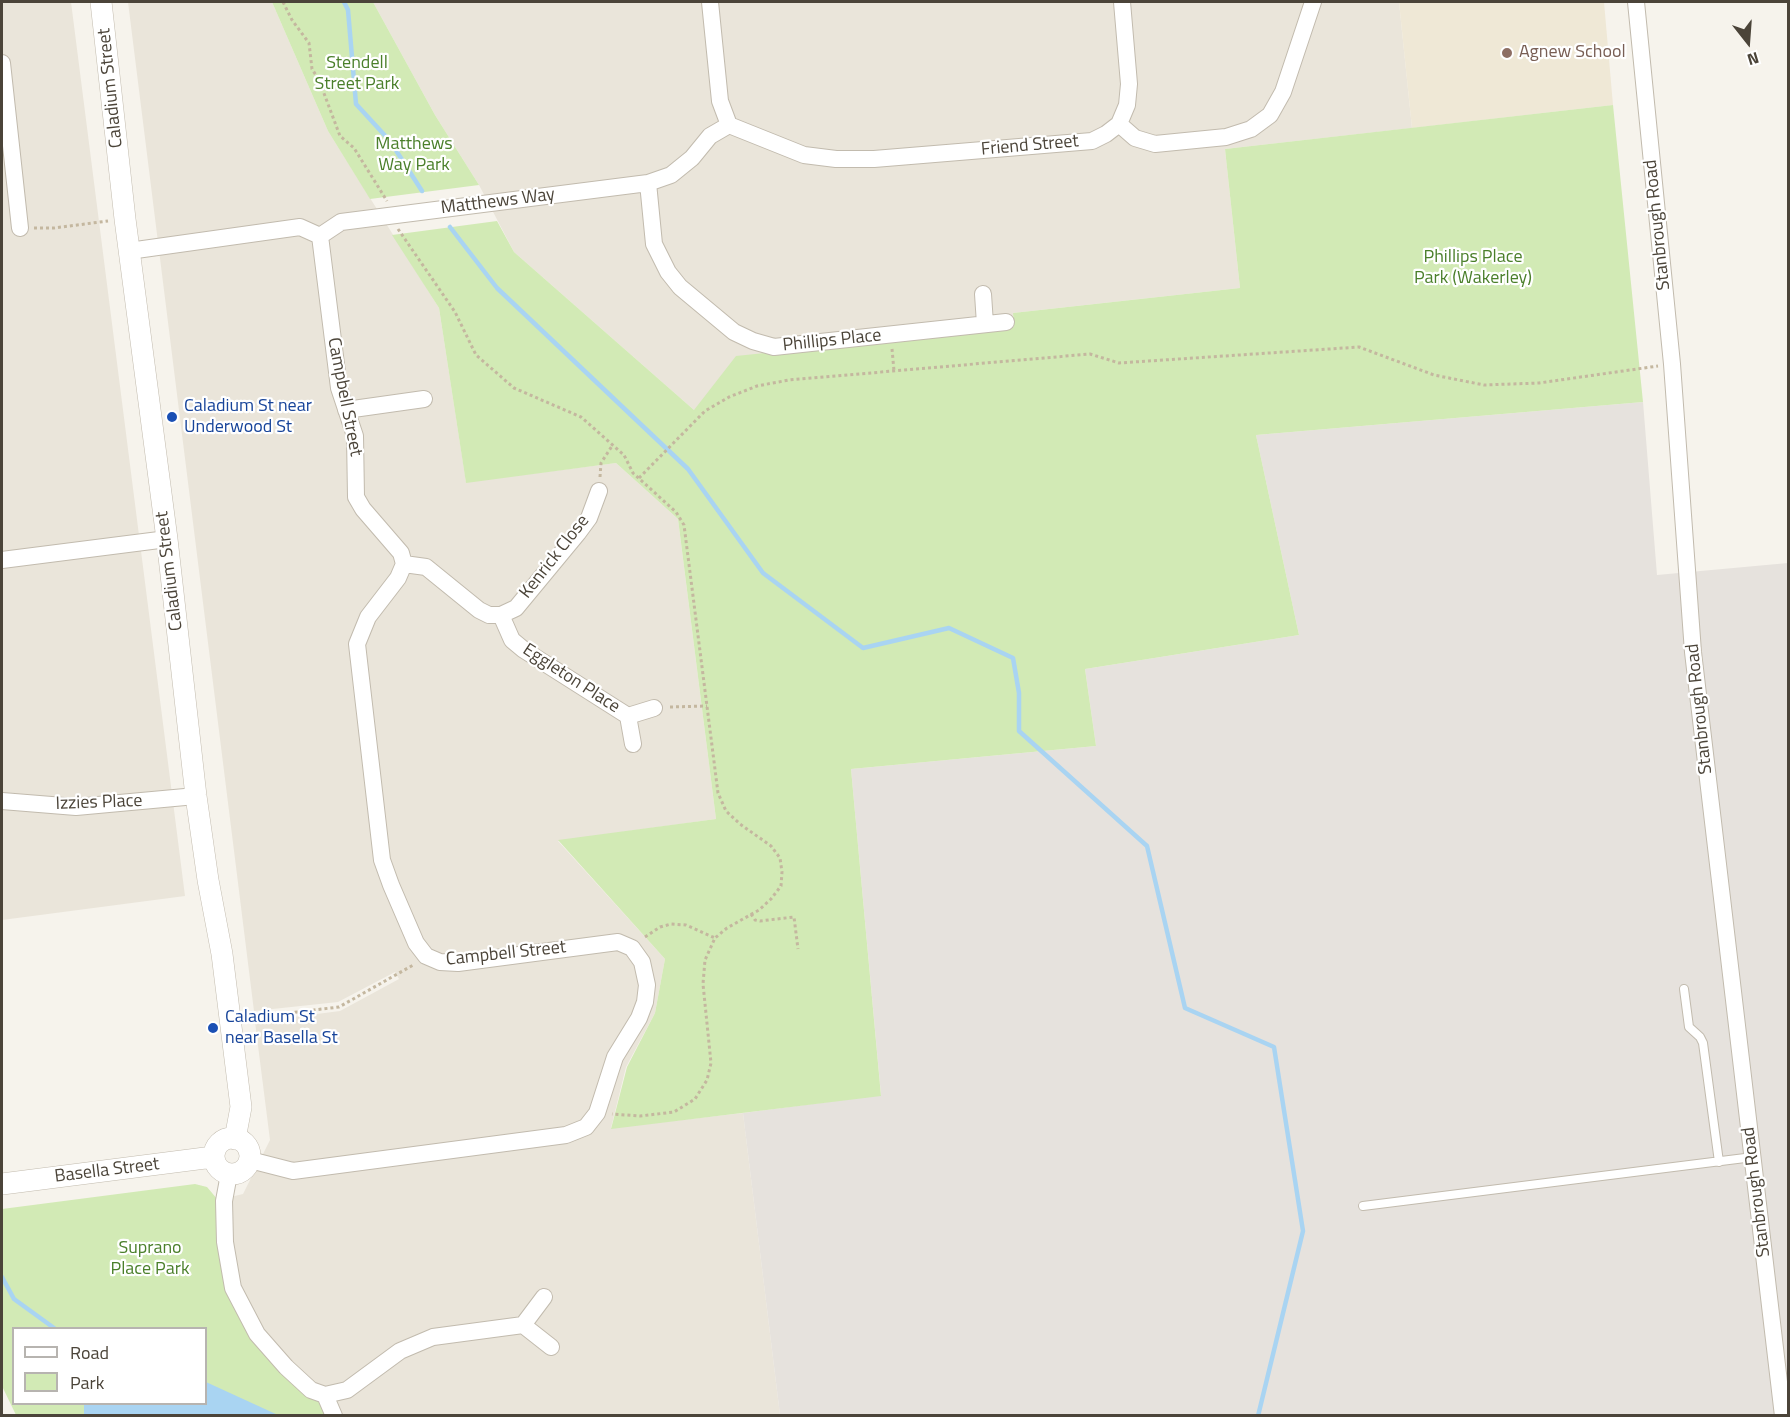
<!DOCTYPE html>
<html>
<head>
<meta charset="utf-8">
<style>
  body { margin:0 }
  #map { position:relative; width:1790px; height:1417px; overflow:hidden; background:#f6f3ec; font-family:"Titillium Web",sans-serif }
  canvas { display:block }
  .frame { position:absolute; inset:0; border:3px solid #4b4439; pointer-events:none }
  .legend { position:absolute; left:12px; top:1327px; width:195px; height:78px; box-sizing:border-box; background:#fff; border:2px solid #b7b4b0; margin:0; padding:8px 10px; list-style:none; font-size:18px; color:#4b4439 }
  .legend li { display:flex; align-items:center; gap:12px; height:30px }
  .legend b { width:30px; border:2px solid #b7b4b0 }
  .north { position:absolute; left:1718px; top:12px; width:60px; height:60px; -webkit-text-stroke:4px #fff; paint-order:stroke; rotate:163deg; font-size:16px; font-weight:700; line-height:24px; text-align:center; color:#4b4439 }
  .north::after { content:''; display:block; margin:auto; width:21px; height:27px; background:#4b4439; clip-path:polygon(50% 0,100% 100%,50% 72%,0 100%) }
</style>
</head>
<body>
<div id="map">
<canvas width="1790" height="1417"></canvas>
<div class="frame"></div>
<ul class="legend">
<li><b style="height:8px;background:#fff"></b>Road</li>
<li><b style="height:16px;background:#d2eab5"></b>Park</li>
</ul>
<div class="north">N</div>
</div>
<script>
const c = document.querySelector('canvas').getContext('2d');
c.lineJoin = 'round';
function fill(path, color) { c.fillStyle = color; c.fill(path, 'evenodd'); }
const poly = rows => new Path2D(rows.map(r => 'M' + r).join(''));
function stroke(path, color, width, dash) { c.strokeStyle = color; c.lineWidth = width; c.lineCap = dash ? 'butt' : 'round'; c.setLineDash(dash || []); c.stroke(path); }
function write(font, color, halo, rows, align = 'center') {
  c.font = font + ' "Titillium Web",sans-serif'; c.lineWidth = 4.5; c.setLineDash([]); c.textBaseline = 'middle'; c.strokeStyle = halo; c.fillStyle = color; for (const [text, x, y, turn = 0] of rows) {
    c.save(); c.translate(x, y); c.rotate((+turn || 0) * Math.PI / 180); c.textAlign = isNaN(turn) ? turn : align; if (halo) c.strokeText(text, 0, 0); c.fillText(text, 0, 0); c.restore();
  }
}
fill(poly([
  [2,2,71,2,185,896,2,920],
  [128,2,272,2,328,131,439,308,466,482,616,463,678,519,716,819,558,841,665,959,655,1013,626,1067,611,1128,743,1113,780,1415,329,1415,251,1336,218,1200,243,1194,270,1140,255,1022,340,1011,399,979,395,972,338,1002,254,1011],
  [373,2,1399,2,1412,128,1225,149,1240,288,1013,313,1014,327,694,410,514,252,479,185,435,115]
]), '#eae5da');
fill(poly([
  [1643,402,1657,575,1788,563,1788,1415,780,1415,743,1113,881,1095,851,769,1096,746,1085,669,1299,635,1256,435]
]), '#e6e2dd');
fill(poly([
  [1399,2,1604,2,1613,105,1412,128]
]), '#efe8d6');
fill(poly([
  [272,2,373,2,435,115,479,185,370,199,328,131],
  [1613,105,1643,402,1256,435,1299,635,1085,669,1096,746,851,769,881,1096,611,1129,627,1067,655,1013,665,959,558,840,716,819,678,519,616,463,466,483,439,308,392,235,497,221,514,252,694,410,736,356,1014,327,1013,313,1240,288,1225,149],
  [195,1184,207,1187,218,1200,227,1291,318,1399,329,1415,16,1415,2,1386,2,1209],
  [14,1328,206,1328,206,1404,14,1404]
]), '#d2eab5');
fill(poly([
  [206,1382,278,1415,84,1415,84,1404,206,1404]
]), '#a9d4f2');
stroke(poly([
  [344,2,348,10,356,104,390,141,422,191],
  [450,227,497,288,688,469,763,573,863,648,949,628,1013,658,1019,693,1019,731,1147,846,1185,1008,1274,1047,1303,1231,1258,1416],
  [2,1277,14,1299,54,1328]
]), '#a9d4f2', 4.5);
const service = poly([
  [1684,989,1689,1027,1700,1037,1703,1043,1719,1162],
  [1363,1206,1753,1157]
]);
const minor = poly([
  [1636,2,1672,364,1693,652,1783,1416],
  [2,63,20,228],
  [1119,124,1127,105,1129,84,1122,2],
  [729,125,804,155,836,159,874,159,1092,141,1106,134,1119,124,1135,138,1155,144,1226,137,1251,129,1270,115,1283,92,1313,2],
  [648,183,654,244,668,272,680,287,734,332,753,341,774,347,1006,322],
  [129,251,300,227,320,236,341,222,648,183,671,175,692,158,710,136,729,125,720,101,710,2],
  [983,294,985,324],
  [346,410,424,399],
  [2,560,167,539],
  [404,564,426,567,479,610,489,615,501,615,512,640,524,650,628,716],
  [501,615,516,608,578,533,589,518,599,491],
  [633,744,628,716,654,708],
  [2,801,76,807,196,796],
  [250,1160,293,1171,566,1135,586,1127,597,1113,615,1057,639,1018,645,1002,647,985,642,962,632,948,618,942,458,963,440,962,426,956,416,943,391,885,382,860,357,644,368,617,398,578,404,564,401,553,363,509,356,497,355,436,339,388,320,236],
  [229,1174,224,1201,225,1242,233,1288,257,1334,286,1367,311,1390,325,1395,347,1390,400,1351,433,1337,523,1325],
  [544,1297,523,1325,551,1347],
  [325,1395,334,1416]
]);
const tertiary = poly([
  [101,2,125,219,167,539,196,796,208,880,222,954,241,1107,235,1139],
  '214 1156a18 18 0 1 1 36 0a18 18 0 1 1-36 0Z',
  [2,1184,213,1157]
]);
stroke(service, '#c2bbae', 10);
stroke(minor, '#c2bbae', 18);
stroke(tertiary, '#c2bbae', 22);
stroke(poly([
  [283,2,292,20,309,43,312,69,319,80,340,136,354,148,387,201],
  [34,228,54,228,108,221],
  [398,229,455,312,476,355,514,388,581,417,624,455,633,473,676,512,684,525,718,793,726,811,740,824,771,846,780,858,782,872,781,886,771,899,759,910,727,928,715,938,705,960,703,984,711,1063,707,1080,695,1099,674,1112,640,1116,612,1114],
  [892,349,894,371],
  [600,477,601,463,612,446],
  [639,478,705,411,729,397,757,386,789,380,1090,354,1119,363,1359,347,1434,375,1484,385,1539,383,1658,366],
  [670,707,707,706],
  [751,914,755,920,760,921,794,917,798,949],
  [645,937,660,927,671,924,686,925,715,938],
  [247,1018,339,1007,415,964]
]), '#c4b79f', 3, [3, 3]);
stroke(service, '#fff', 8);
stroke(minor, '#fff', 16);
stroke(tertiary, '#fff', 21);
for (const [x, y, r, color] of [
  [1507,53,6,"#8d6e63"],
  [172,417,6,"#1a4fb4"],
  [213,1028,6,"#1a4fb4"]
]) { const dot = new Path2D(); dot.arc(x, y, r, 0, 2 * Math.PI); c.fillStyle = color; c.fill(dot); stroke(dot, '#fff', 2); }
write('18px', '#785e54', '#fff', [
  ["Agnew School",1519,53]
], 'left');
write('18px', '#4a7f2a', '#fff', [
  ["Stendell",357,64],
  ["Street Park",357,85],
  ["Matthews",414,145],
  ["Way Park",414,166],
  ["Phillips Place",1473,258],
  ["Park (Wakerley)",1473,279],
  ["Suprano",150,1249],
  ["Place Park",150,1270]
]);
write('18px', '#4b4439', '#fff', [
  ["Caladium Street",111,88,-96],
  ["Friend Street",1030,146,-5],
  ["Matthews Way",498,202,-7],
  ["Stanbrough Road",1658,225,-96],
  ["Phillips Place",832,341,-6],
  ["Campbell Street",344,397,79],
  ["Kenrick Close",555,557,-52],
  ["Caladium Street",170,571,-97],
  ["Eggleton Place",571,679,33],
  ["Stanbrough Road",1700,709,-96],
  ["Izzies Place",99,803,-2],
  ["Campbell Street",506,954,-6],
  ["Basella Street",107,1171,-7],
  ["Stanbrough Road",1757,1192,-97]
]);
write('18px', '#164399', '#fff', [
  ["Caladium St near",184,407],
  ["Underwood St",184,428],
  ["Caladium St",225,1018],
  ["near Basella St",225,1039]
], 'left');
</script>
</body>
</html>
